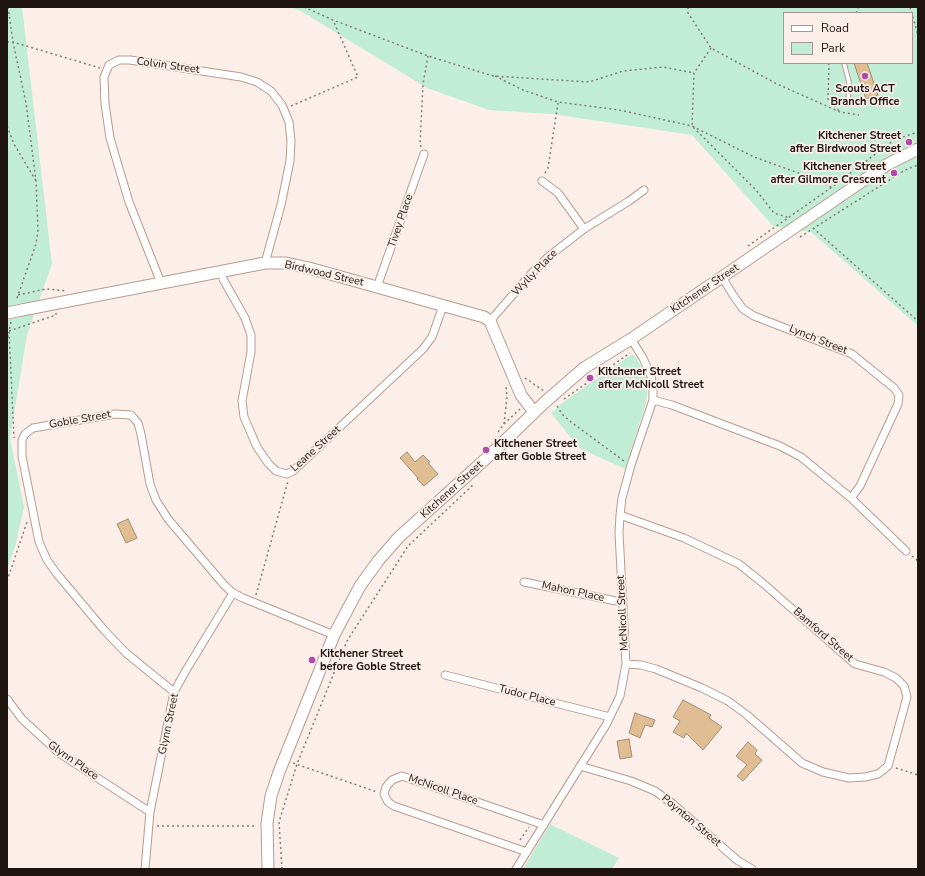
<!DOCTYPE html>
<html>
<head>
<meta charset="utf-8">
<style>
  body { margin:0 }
  #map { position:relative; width:925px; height:876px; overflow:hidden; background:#fcefea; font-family:"Nunito Sans",sans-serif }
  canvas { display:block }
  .frame { position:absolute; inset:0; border:8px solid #1f1410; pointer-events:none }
  .legend { position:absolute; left:783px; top:12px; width:130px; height:52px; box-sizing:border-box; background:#fcefea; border:1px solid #a49793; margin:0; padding:5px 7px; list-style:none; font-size:12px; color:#1f1410 }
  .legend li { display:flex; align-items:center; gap:8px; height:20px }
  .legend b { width:20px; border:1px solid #a49793 }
</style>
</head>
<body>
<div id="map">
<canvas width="925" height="876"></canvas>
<div class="frame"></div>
<ul class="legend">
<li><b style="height:5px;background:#fff"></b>Road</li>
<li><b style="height:11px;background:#c1edd6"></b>Park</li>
</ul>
</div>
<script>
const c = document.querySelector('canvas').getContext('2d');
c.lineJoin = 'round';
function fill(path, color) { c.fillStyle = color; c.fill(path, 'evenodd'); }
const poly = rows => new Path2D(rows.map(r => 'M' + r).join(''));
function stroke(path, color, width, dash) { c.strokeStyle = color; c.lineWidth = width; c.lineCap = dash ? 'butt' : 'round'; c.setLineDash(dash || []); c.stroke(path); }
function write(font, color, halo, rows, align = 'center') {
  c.font = font + ' "Nunito Sans",sans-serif'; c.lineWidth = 3.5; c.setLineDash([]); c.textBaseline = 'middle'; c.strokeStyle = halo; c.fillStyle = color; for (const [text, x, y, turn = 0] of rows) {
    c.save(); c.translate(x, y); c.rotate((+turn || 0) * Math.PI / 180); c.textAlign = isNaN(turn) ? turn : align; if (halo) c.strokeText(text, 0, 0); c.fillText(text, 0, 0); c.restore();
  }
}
fill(poly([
  [7,7,22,7,52,264,27,335,10,438,24,507,15,547,7,570],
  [287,7,918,7,918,326,811,232,773,226,692,135,552,114,489,110,427,88,299,10],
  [784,13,912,13,912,63,784,63],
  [632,354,635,356,645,373,648,384,647,394,646,403,625,469,579,448,551,413,561,404],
  [550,824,619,858,612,869,523,869]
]), '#c1edd6');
const building = poly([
  [854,63,867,63,878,95,866,99,854,63],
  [407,452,415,462,423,455,430,462,428,463,438,474,424,486,417,479,418,478,400,458,407,452],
  [128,519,137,538,126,543,117,524,128,519],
  [683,700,711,715,709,718,722,727,703,750,686,733,684,738,673,732,680,721,673,717,683,700],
  [635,713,655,720,652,727,645,725,640,738,629,733,635,713],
  [629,739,632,757,620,759,617,741,629,739],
  [748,742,757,750,755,754,762,760,743,781,737,776,747,765,736,756,748,742]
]);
fill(building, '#e0bd92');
stroke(building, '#a08d77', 1);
const lane = poly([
  [844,63,849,82,848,104]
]);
const street = poly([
  [542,181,558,193,584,229],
  [222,271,223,279,245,318,251,335,251,352,242,401,244,417,257,447,268,463,276,471,287,474,293,471,423,349,432,337,443,306],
  [722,277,733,295,743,309,754,316,852,354,894,388,899,395,898,404,860,486,851,498],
  [161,283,129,202,110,138,105,104,104,77,109,65,119,60,130,60,241,77,257,82,271,91,282,105,289,122,291,141,290,161,281,205,265,263],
  [377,287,424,154],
  [490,321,531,274,548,257,584,229,629,201,644,190],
  [653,400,672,405,780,446,801,457,851,498,906,551],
  [620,515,684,538,739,564,764,584,841,652,855,664,884,672,896,678,904,686,907,697,888,766,878,774,865,777,849,778,823,772,802,763,747,715,728,701,702,688,656,669,641,665,626,664],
  [524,582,616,601,623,600],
  [445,675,610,717],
  [174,692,126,653,104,630,57,574,47,560,39,542,22,456,22,440,25,434,33,428,115,414,131,415,138,423,141,434,150,484,156,500,168,519,225,586,233,593,243,598,334,635],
  [7,699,22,719,59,753,150,812],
  [580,766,631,781,655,791,673,804,737,860,752,869],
  [527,852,394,806,388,802,384,794,386,787,392,780,402,776,544,825],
  [145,869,150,812,174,692,185,672,233,593],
  [516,869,606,725,620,696,626,664,619,533,620,515,622,498,631,465,653,400,653,391,651,376,643,358,631,339]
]);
const secondary = poly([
  [22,310,265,263,286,263,309,268,484,317,490,321,521,395,534,412],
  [268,869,267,823,271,796,279,772,334,635,360,586,378,561,399,537,490,455,545,402,584,368,631,339,722,277,867,178,888,164,918,149]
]);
stroke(lane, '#b99b90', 5.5);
stroke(street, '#b99b90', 9);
stroke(secondary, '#b99b90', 13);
stroke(poly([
  [8,7,13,42,26,103,36,181,38,230,36,244,16,301],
  [304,7,333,20,428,56,493,76,589,82,623,71,663,67,694,73],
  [688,7,688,13,711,48,775,83,840,112,859,115],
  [910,7,918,35],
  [856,13,859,7],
  [7,42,13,42,100,68],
  [711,48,694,73,692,126,756,190,774,213,790,218],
  [829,63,828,99,839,111],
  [495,76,523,90,558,102,619,110,692,126,754,157,818,180,834,189],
  [291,106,358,77,333,20],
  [7,126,14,144,36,181],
  [421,147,420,144,423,84,428,56],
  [545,173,548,168,558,103],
  [813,228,918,321],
  [800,237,905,170,918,165],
  [748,246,832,187,894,140,918,132],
  [18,295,46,289,67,291],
  [11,322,9,331,14,438],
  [9,331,56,315,56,313],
  [7,342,8,334],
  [525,378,544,391],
  [564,399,630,353],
  [557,406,562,414,571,422,624,461],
  [504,424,507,397,506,386],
  [498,432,504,424,520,409],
  [912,556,918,561],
  [7,581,27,522],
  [256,595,288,481],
  [293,763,377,792],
  [896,768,918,775],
  [157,826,257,826],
  [520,840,529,827],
  [282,869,279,822,297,764,347,641,408,546,474,484]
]), '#867b76', 1.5, [2, 3]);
stroke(lane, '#fff', 3.5);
stroke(street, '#fff', 7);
stroke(secondary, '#fff', 11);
const secondaryBridge = poly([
  [7,313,22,310]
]);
stroke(secondaryBridge, '#b99b90', 13, []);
stroke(secondaryBridge, '#fff', 11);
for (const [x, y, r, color] of [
  [865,76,4,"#b14aad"],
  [909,142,4,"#b14aad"],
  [894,173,4,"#b14aad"],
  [590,378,4,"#b14aad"],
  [486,450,4,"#b14aad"],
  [312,660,4,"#b14aad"]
]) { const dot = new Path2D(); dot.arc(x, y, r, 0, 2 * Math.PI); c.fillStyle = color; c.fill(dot); stroke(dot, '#fcefea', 1.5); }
write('11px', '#1f1410', '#fcefea', [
  ["Colvin Street",168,66,8],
  ["Tivey Place",401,221,-71],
  ["Wylly Place",535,273,-46],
  ["Birdwood Street",324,274,13],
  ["Kitchener Street",705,289,-34],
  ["Lynch Street",818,340,22],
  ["Goble Street",80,420,-10],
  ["Leane Street",316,449,-42],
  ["Kitchener Street",452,490,-42],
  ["Mahon Place",573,592,12],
  ["McNicoll Street",623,613,-93],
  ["Bamford Street",823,635,41],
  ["Tudor Place",527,696,14],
  ["Glynn Street",169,724,-78],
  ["Glynn Place",73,761,35],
  ["McNicoll Place",443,790,19],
  ["Poynton Street",691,821,40]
]);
write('bold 11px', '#1f1410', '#fcefea', [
  ["Scouts ACT",865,89,"center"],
  ["Branch Office",865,102,"center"],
  ["Kitchener Street",901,136,"right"],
  ["after Birdwood Street",901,149,"right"],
  ["Kitchener Street",886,167,"right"],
  ["after Gilmore Crescent",886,180,"right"],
  ["Kitchener Street",598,372],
  ["after McNicoll Street",598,385],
  ["Kitchener Street",494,444],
  ["after Goble Street",494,457],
  ["Kitchener Street",320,654],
  ["before Goble Street",320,667]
], 'left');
</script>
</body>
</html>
